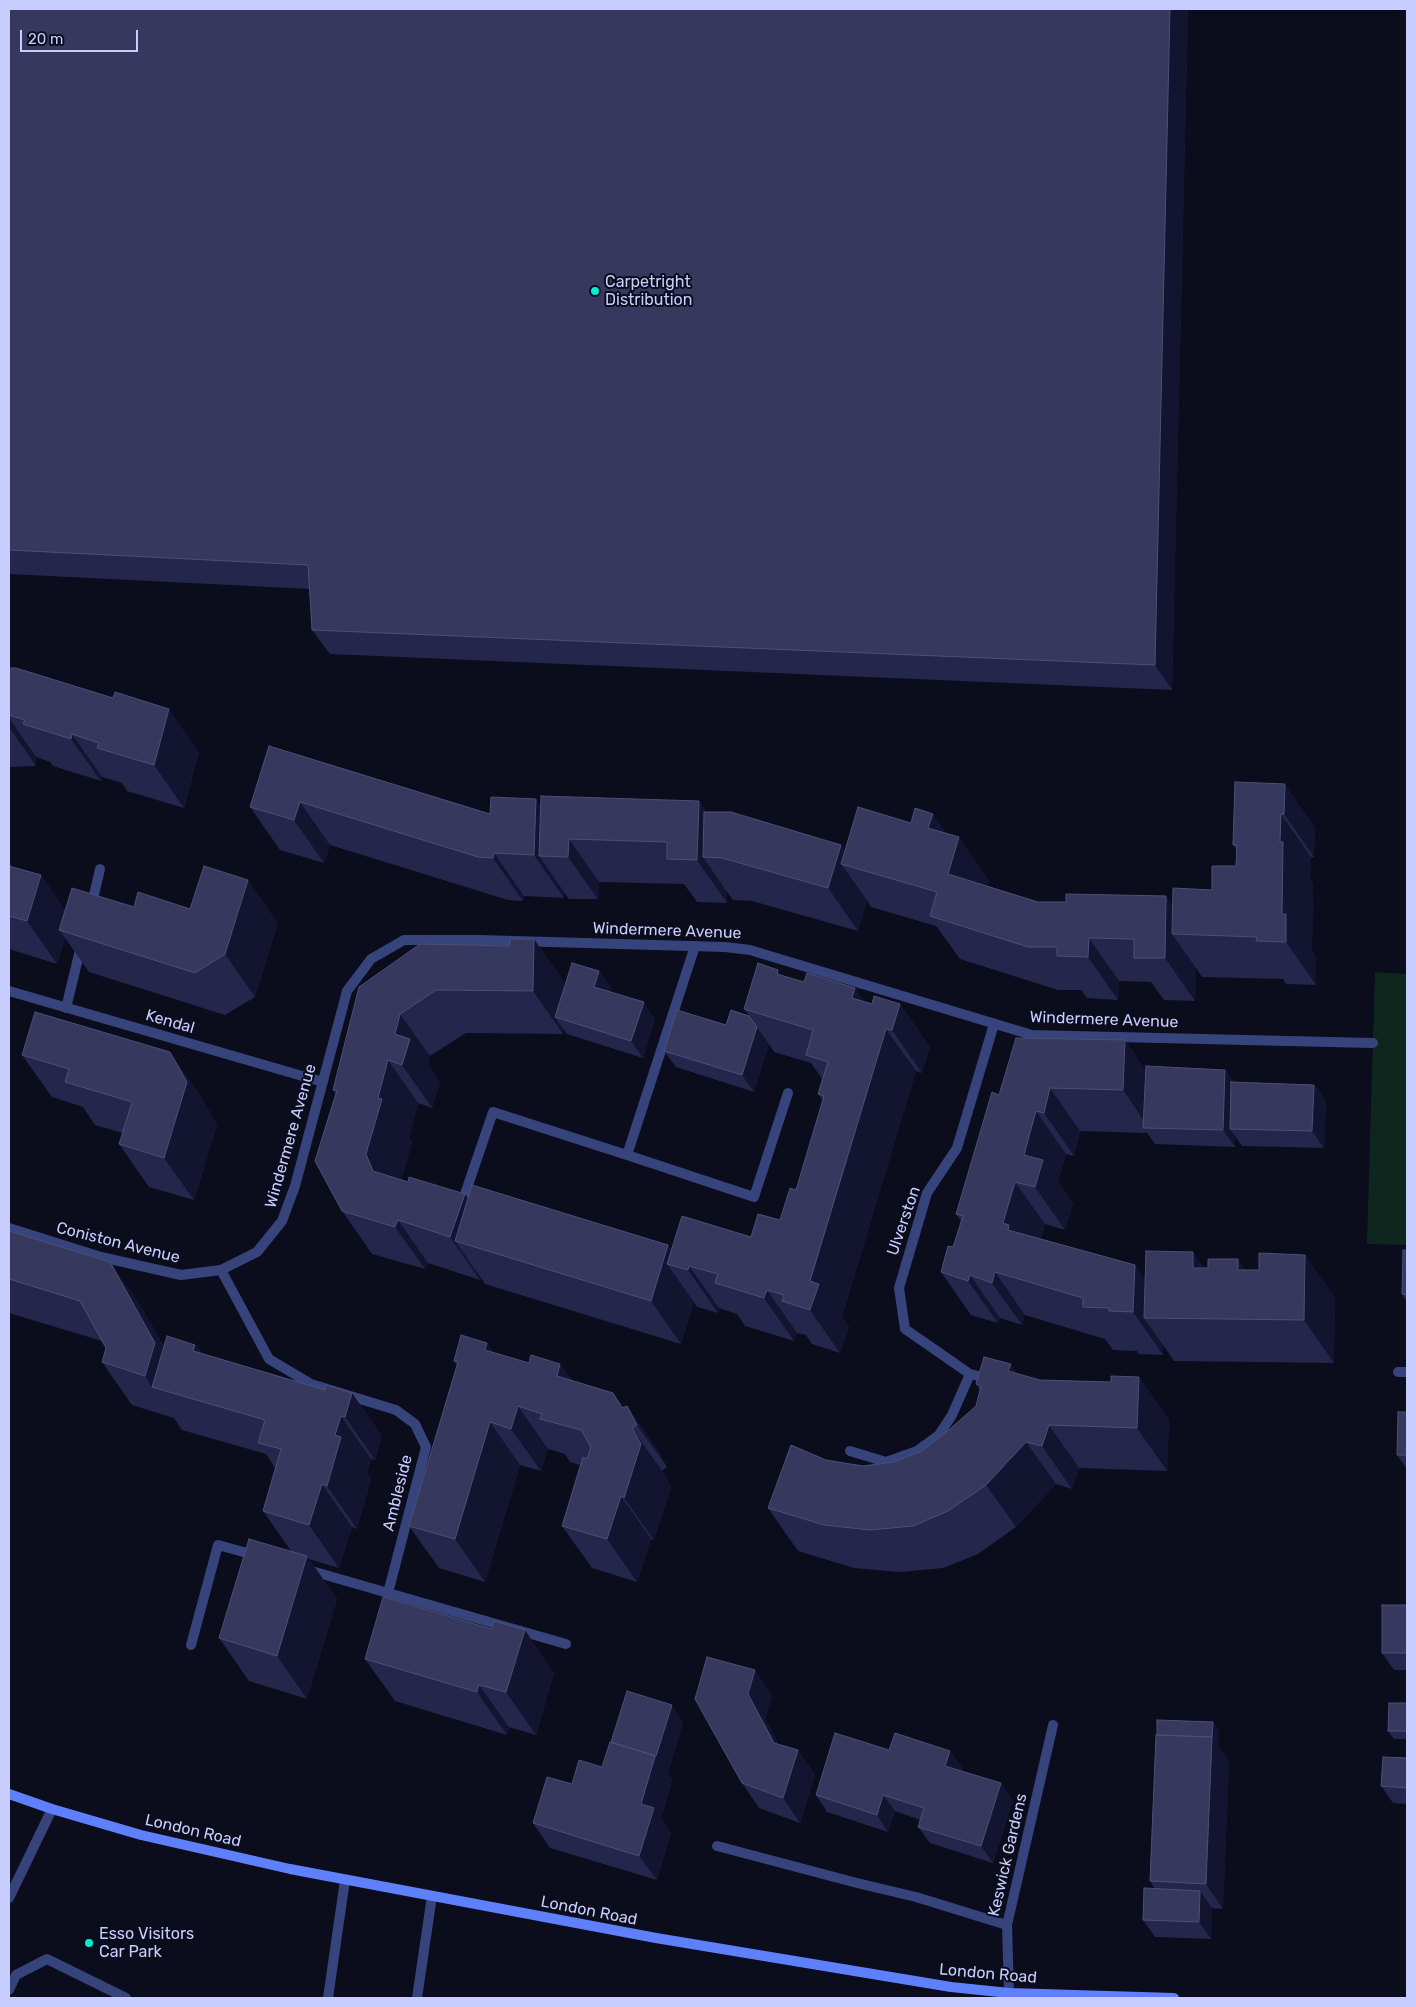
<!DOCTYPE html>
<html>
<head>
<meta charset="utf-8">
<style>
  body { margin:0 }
  #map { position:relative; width:1416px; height:2007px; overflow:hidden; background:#0b0c1c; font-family:Rubik,sans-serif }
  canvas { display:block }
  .frame { position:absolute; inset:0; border:10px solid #c7cdfe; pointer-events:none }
  .scale { position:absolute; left:20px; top:30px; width:118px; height:22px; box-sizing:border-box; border:2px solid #c7cdfe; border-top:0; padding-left:6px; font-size:15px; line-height:18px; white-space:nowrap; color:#c7cdfe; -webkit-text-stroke:4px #0b0c1c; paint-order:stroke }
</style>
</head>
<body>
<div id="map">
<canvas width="1416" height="2007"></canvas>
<div class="frame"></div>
<div class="scale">20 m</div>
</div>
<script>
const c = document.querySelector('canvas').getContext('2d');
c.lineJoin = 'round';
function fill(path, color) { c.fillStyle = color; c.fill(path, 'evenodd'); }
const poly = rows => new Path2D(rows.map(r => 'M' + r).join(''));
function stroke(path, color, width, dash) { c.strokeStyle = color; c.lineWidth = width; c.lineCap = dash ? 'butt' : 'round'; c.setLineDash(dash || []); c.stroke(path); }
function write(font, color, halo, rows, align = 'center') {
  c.font = font + ' Rubik,sans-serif'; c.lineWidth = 4; c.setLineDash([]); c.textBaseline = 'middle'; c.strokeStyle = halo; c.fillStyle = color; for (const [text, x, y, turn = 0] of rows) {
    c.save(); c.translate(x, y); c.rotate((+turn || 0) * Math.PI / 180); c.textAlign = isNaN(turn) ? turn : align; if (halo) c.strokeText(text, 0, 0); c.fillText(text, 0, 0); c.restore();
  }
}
fill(poly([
  [1375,972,1407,974,1407,1245,1367,1244]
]), '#0f261f');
stroke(poly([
  [91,908,100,869],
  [695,946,627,1155,754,1197,788,1093],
  [66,1008,81,946],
  [465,1194,493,1112,627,1155],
  [717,1846,857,1883,916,1897,1007,1925],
  [9,1898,52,1809],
  [9,1990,16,1975,47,1959,126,1998],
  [328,1998,345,1880],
  [417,1998,432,1896]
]), '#37447b', 10);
stroke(poly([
  [9,991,323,1082],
  [9,1228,101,1257,181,1275,221,1270,257,1252,282,1221,295,1186,347,991,371,959,404,940,480,940,725,947,750,950,1032,1035,1373,1043],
  [221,1270,269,1359,311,1384,396,1410,415,1424,426,1447,388,1593],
  [1398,1372,1407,1372],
  [991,1379,970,1374,905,1329,899,1288,927,1193,957,1148,994,1024],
  [850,1451,886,1462,917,1451,939,1435,952,1415,970,1374],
  [308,1570,566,1644],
  [191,1645,218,1545,258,1556],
  [1009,1993,1007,1925,1053,1725]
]), '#37447b', 10);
stroke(poly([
  [9,1794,52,1809,141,1835,290,1869,656,1938,951,1987,1009,1993,1174,1998]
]), '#5f80fd', 10);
fill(poly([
  [9,9,1188,9,1172,690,330,654,312,630,310,589,9,574],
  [9,668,199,752,184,808,127,791,122,783,102,777,101,781,53,766,50,762,36,757,36,766,9,767],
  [269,746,490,814,541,806,699,801,706,812,845,851,946,833,989,880,987,886,1038,902,1173,906,1212,890,1236,866,1237,851,1233,845,1235,782,1315,827,1314,857,1311,857,1310,880,1313,884,1312,950,1316,957,1316,985,1286,984,1283,979,1202,977,1196,968,1195,1001,1164,1000,1151,982,1119,981,1118,1000,1087,998,1081,990,1058,990,960,959,936,926,871,907,867,900,858,931,752,901,733,900,727,892,727,903,697,902,684,884,599,882,598,899,569,899,564,892,564,898,524,896,523,901,508,900,330,845,324,863,280,850,250,807],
  [9,862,12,867,41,875,65,910,134,907,190,909,278,923,255,997,225,1015,89,972,65,938,57,964,9,949],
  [534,939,564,982,564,988,599,971,611,988,610,992,655,1019,643,1058,567,1034,563,1029,563,1034,466,1033,430,1056,428,1065,440,1082,432,1108,418,1103,409,1137,412,1142,401,1180,468,1198,668,1245,672,1250,751,1237,780,1220,796,1190,823,1101,818,1094,822,1079,811,1063,774,1052,769,1044,754,1092,676,1067,664,1051,749,1016,744,1009,783,976,804,982,855,988,865,1002,872,1004,900,1004,930,1047,922,1073,916,1071,842,1317,849,1327,840,1353,812,1344,806,1335,797,1333,794,1341,745,1326,737,1314,719,1308,718,1313,697,1307,694,1302,681,1344,485,1284,481,1278,480,1280,428,1263,425,1269,372,1254,342,1211,336,1094,333,1090,359,987],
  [1125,1040,1145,1070,1225,1070,1234,1082,1314,1085,1326,1101,1324,1148,1242,1146,1235,1136,1235,1147,1155,1144,1147,1133,1080,1131,1074,1156,1066,1154,1058,1182,1073,1203,1065,1230,1045,1224,1041,1239,1135,1265,1145,1280,1205,1268,1245,1270,1335,1297,1334,1363,1174,1361,1163,1345,1163,1355,1139,1354,1137,1351,1113,1350,1105,1339,1025,1315,1022,1325,1000,1318,998,1323,971,1315,941,1272,953,1247,961,1221,956,1214,999,1095],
  [22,1055,200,1095,217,1125,194,1200,149,1187,119,1144,123,1133,95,1125,83,1107,52,1097],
  [9,1231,110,1262,140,1305,164,1347,195,1345,202,1353,325,1390,352,1393,382,1436,375,1460,371,1459,367,1473,371,1480,357,1529,352,1527,339,1568,309,1559,337,1599,307,1699,249,1681,219,1638,291,1551,263,1511,275,1468,266,1454,182,1430,174,1418,132,1405,102,1362,106,1348,102,1341,9,1313],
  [1407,1250,1407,1303,1402,1294],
  [494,1353,529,1363,560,1364,572,1380,613,1393,624,1408,627,1406,657,1449,667,1467,662,1471,671,1487,654,1540,651,1539,637,1582,592,1568,562,1526,580,1465,570,1462,565,1454,548,1449,541,1471,520,1465,485,1582,439,1568,409,1526,457,1365,454,1361],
  [1018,1374,1040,1380,1111,1382,1139,1377,1169,1420,1167,1471,1079,1468,1072,1489,1056,1484,1016,1527,978,1554,943,1568,900,1572,854,1568,798,1551,768,1508,826,1460,863,1466,894,1462,922,1451,950,1429,976,1406,980,1390,976,1384],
  [1407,1412,1407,1469,1397,1455],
  [1407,1605,1407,1670,1394,1670,1382,1653],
  [365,1659,554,1673,536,1735,509,1727,507,1735,395,1701],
  [772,1695,765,1719,779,1745,798,1750,815,1775,800,1823,759,1808,742,1783],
  [1407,1703,1407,1739,1394,1739,1388,1731],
  [683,1722,668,1773,672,1780,661,1819,671,1833,657,1880,550,1848,533,1823,572,1784],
  [1213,1722,1219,1731,1218,1746,1229,1762,1223,1909,1212,1908,1211,1939,1155,1937,1143,1920,1155,1889,1150,1881],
  [889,1750,950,1751,962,1768,961,1771,1001,1783,1013,1800,993,1863,930,1843,918,1827,920,1820,895,1811,888,1832,827,1812,816,1795],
  [1407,1758,1407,1804,1393,1803,1381,1786]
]), '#24264b');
fill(poly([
  [1170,9,1188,9,1172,690,1155,665],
  [169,709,199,752,184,808,154,765],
  [9,718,36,757,36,766,9,727],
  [72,734,102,777,101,781,71,739],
  [1285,784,1315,827,1314,857,1284,814],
  [536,799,566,842,539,856,564,892,564,898,534,855],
  [699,801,729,843,722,858,703,857,727,892,727,903,697,860],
  [300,802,330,845,324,863,294,820],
  [933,814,956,847,959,837,989,880,978,917,948,874,928,828],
  [1281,814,1311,857,1310,880,1313,884,1312,950,1316,957,1316,985,1286,942,1282,914,1280,842],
  [569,839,599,882,598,899,568,857],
  [841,845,858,869,841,864,867,900,858,931,828,888],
  [494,853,524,896,523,901,493,858],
  [41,875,71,918,59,930,65,938,57,964,27,921],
  [248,880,278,923,255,997,225,954],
  [1166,896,1193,935,1172,934,1196,968,1195,1001,1165,958],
  [1089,938,1119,981,1118,1000,1088,957],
  [534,939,564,982,563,1020,555,1017,563,1029,563,1034,533,991],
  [778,970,808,1013,777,974],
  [599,971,611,988,606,1004,594,987],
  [855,988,885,1030,852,998],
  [644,1002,655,1019,643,1058,631,1041],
  [900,1004,930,1047,922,1073,892,1030],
  [400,1014,430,1056,428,1065,440,1082,432,1108,402,1065,395,1034],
  [757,1027,769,1044,754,1092,742,1075],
  [886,1029,916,1071,842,1317,849,1327,840,1353,810,1310,810,1281],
  [1125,1040,1155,1083,1149,1128,1123,1090],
  [170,1052,200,1095,217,1125,194,1200,164,1158],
  [388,1060,418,1103,409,1137,412,1142,396,1197,373,1171,366,1154,378,1098],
  [1225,1070,1237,1086,1230,1129,1235,1136,1235,1147,1223,1130],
  [1314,1085,1326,1101,1324,1148,1312,1131],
  [1050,1088,1080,1131,1074,1156,1044,1113],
  [1036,1111,1066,1154,1058,1182,1073,1203,1065,1230,1035,1187,1024,1155],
  [1015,1182,1045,1224,1035,1261,1038,1273,1003,1223],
  [465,1194,495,1237,455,1241,481,1278,480,1280,450,1237],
  [398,1220,428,1263,425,1269,395,1227],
  [668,1245,685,1269,667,1264,694,1302,681,1344,651,1301],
  [1193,1252,1223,1295,1193,1268],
  [1305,1255,1335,1297,1334,1363,1304,1320],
  [1238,1259,1268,1302,1238,1270],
  [110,1262,140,1305,185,1386,152,1387,145,1376],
  [1135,1265,1165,1308,1144,1318,1163,1345,1163,1355,1133,1312],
  [689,1266,719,1308,718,1313,688,1270],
  [995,1272,1025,1315,1022,1325,992,1283],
  [970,1275,1000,1318,998,1323,968,1281],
  [767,1290,797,1333,794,1341,764,1298],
  [487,1343,517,1386,485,1350],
  [195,1345,225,1387,193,1351],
  [560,1364,590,1407,557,1376],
  [1011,1364,1041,1407,1008,1371],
  [1139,1377,1169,1420,1167,1471,1137,1428],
  [352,1393,382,1436,375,1460,345,1417],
  [613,1393,636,1425,622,1408],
  [518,1406,548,1449,541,1471,511,1429],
  [627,1406,657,1449,667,1467,637,1425],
  [341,1416,371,1459,367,1473,371,1480,357,1529,327,1486,335,1435],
  [490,1422,520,1465,485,1582,455,1539],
  [1049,1425,1079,1468,1072,1489,1042,1446],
  [632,1428,662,1471,671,1487,654,1540,624,1498],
  [1026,1442,1056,1484,1016,1527,986,1485],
  [322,1484,352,1527,339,1568,309,1525],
  [621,1496,651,1539,637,1582,607,1539],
  [307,1556,337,1599,307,1699,277,1656],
  [525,1630,554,1673,536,1735,506,1692],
  [755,1670,772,1695,765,1719,791,1768,774,1743,748,1694],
  [479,1685,509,1727,507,1735,477,1692],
  [672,1705,683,1722,668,1773,672,1780,661,1819,671,1833,657,1880,639,1856,641,1804],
  [1213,1722,1219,1731,1218,1746,1229,1762,1223,1909,1206,1884],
  [798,1750,815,1775,800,1823,783,1798],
  [950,1751,962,1768,957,1783,945,1766],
  [1001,1783,1013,1800,993,1863,981,1846],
  [883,1795,895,1811,888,1832,877,1815],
  [1200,1891,1212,1908,1211,1939,1199,1922]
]), '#131430');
const building = poly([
  [9,9,1170,9,1155,665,312,630,308,565,9,550,9,9],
  [9,668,16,668,113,698,115,692,169,709,154,765,97,748,99,743,72,734,71,739,23,724,25,720,9,715,9,668],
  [269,746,490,814,491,797,536,799,534,855,494,853,493,858,478,857,300,802,294,820,250,807,269,746],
  [1235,782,1285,784,1284,814,1281,814,1280,842,1283,842,1282,914,1286,914,1286,942,1256,941,1257,937,1172,934,1173,888,1212,890,1212,866,1236,866,1237,845,1233,845,1235,782],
  [541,796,699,801,697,860,667,859,667,842,569,839,568,857,539,856,541,796],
  [858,807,911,823,915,808,933,814,928,828,959,837,948,874,1038,902,1066,902,1066,894,1166,896,1165,958,1134,958,1134,939,1089,938,1088,957,1057,956,1057,947,1028,947,930,916,937,892,841,864,858,807],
  [704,812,731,812,841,845,828,888,722,858,703,857,704,812],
  [9,866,41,875,27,921,9,916,9,866],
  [204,866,248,880,225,954,195,973,59,930,72,888,134,907,138,892,190,909,204,866],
  [510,939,534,939,533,991,436,990,400,1014,395,1034,410,1039,402,1065,388,1060,378,1098,382,1099,366,1154,373,1171,408,1182,409,1177,465,1194,450,1237,398,1220,395,1227,342,1211,315,1161,337,1090,333,1090,359,987,420,944,510,946,510,939],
  [572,963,599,971,594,987,644,1002,631,1041,555,1017,572,963],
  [758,963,778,970,777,974,804,982,807,973,855,988,852,998,872,1004,874,996,900,1004,892,1030,886,1029,810,1281,819,1284,810,1310,782,1301,784,1295,767,1290,764,1298,715,1283,718,1274,689,1266,688,1270,667,1264,682,1216,751,1237,758,1214,780,1220,790,1188,796,1190,824,1096,818,1094,828,1062,806,1055,813,1030,744,1009,758,963],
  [677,1010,726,1025,731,1010,749,1016,757,1027,742,1075,664,1051,677,1010],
  [35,1012,170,1052,187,1082,164,1158,119,1144,132,1102,65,1082,69,1069,22,1055,35,1012],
  [1016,1038,1125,1040,1123,1090,1050,1088,1044,1113,1036,1111,1024,1155,1043,1160,1035,1187,1015,1182,1003,1223,1009,1225,1008,1230,1135,1265,1133,1312,1109,1311,1109,1308,1083,1307,1083,1298,995,1272,992,1283,970,1275,968,1281,941,1272,948,1246,953,1247,963,1216,956,1214,992,1092,999,1095,1016,1038],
  [1146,1066,1225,1070,1223,1130,1143,1128,1146,1066],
  [1231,1082,1314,1085,1312,1131,1230,1129,1231,1082],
  [472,1185,668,1245,651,1301,455,1241,472,1185],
  [9,1231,110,1262,155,1343,145,1376,102,1362,106,1348,80,1301,9,1279,9,1231],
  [1403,1250,1407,1250,1407,1295,1402,1294,1403,1250],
  [1146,1251,1193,1252,1193,1268,1208,1268,1208,1259,1238,1259,1238,1270,1259,1270,1259,1253,1305,1255,1304,1320,1144,1318,1146,1251],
  [461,1335,487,1343,485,1350,529,1363,531,1355,560,1364,557,1376,613,1393,622,1408,627,1406,637,1425,632,1428,641,1444,624,1498,621,1496,607,1539,562,1526,583,1457,587,1459,591,1447,581,1430,540,1419,542,1414,518,1406,511,1429,490,1422,455,1539,409,1526,458,1362,454,1361,461,1335],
  [167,1336,195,1345,193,1351,325,1390,326,1385,352,1393,345,1417,341,1416,335,1435,341,1437,327,1486,322,1484,309,1525,263,1511,281,1449,258,1443,265,1420,152,1387,167,1336],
  [984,1357,1011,1364,1008,1371,1040,1380,1111,1382,1111,1376,1139,1377,1137,1428,1049,1425,1042,1446,1026,1442,986,1485,948,1511,913,1526,870,1530,824,1525,768,1508,791,1445,826,1460,863,1466,894,1462,922,1451,950,1429,976,1406,981,1386,976,1384,984,1357],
  [1398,1412,1407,1412,1407,1455,1397,1455,1398,1412],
  [249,1539,307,1556,277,1656,219,1638,249,1539],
  [383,1597,492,1629,494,1621,525,1630,506,1692,479,1685,477,1692,365,1659,383,1597],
  [1382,1605,1407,1605,1407,1653,1382,1653,1382,1605],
  [707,1657,755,1670,748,1694,774,1743,798,1750,783,1798,742,1783,695,1699,707,1657],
  [627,1691,672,1705,656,1756,611,1742,627,1691],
  [1389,1703,1407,1703,1407,1731,1388,1731,1389,1703],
  [1157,1720,1213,1722,1212,1737,1157,1735,1157,1720],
  [835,1733,889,1750,895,1733,950,1751,945,1766,1001,1783,981,1846,918,1827,924,1808,883,1795,877,1815,816,1795,835,1733],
  [1156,1735,1212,1737,1206,1884,1150,1881,1156,1735],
  [610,1742,655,1756,641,1804,654,1808,639,1856,533,1823,547,1777,572,1784,579,1760,602,1767,610,1742],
  [1383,1757,1407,1758,1407,1788,1381,1786,1383,1757],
  [1144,1888,1200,1891,1199,1922,1143,1920,1144,1888]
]);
fill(building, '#36385e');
stroke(building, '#4c4f77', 1);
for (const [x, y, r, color] of [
  [595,291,5,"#03eecf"],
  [89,1943,5,"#03eecf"]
]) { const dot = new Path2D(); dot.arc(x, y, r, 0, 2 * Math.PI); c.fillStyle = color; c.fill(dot); stroke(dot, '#0b0c1c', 2); }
write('16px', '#c7cdfe', '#0b0c1c', [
  ["Carpetright",605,282],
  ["Distribution",605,300],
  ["Esso Visitors",99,1934],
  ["Car Park",99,1952]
], 'left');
write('16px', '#c7cdfe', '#0b0c1c', [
  ["Windermere Avenue",667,931,2],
  ["Windermere Avenue",1104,1020,2],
  ["Kendal",170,1022,16],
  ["Windermere Avenue",291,1136,-74],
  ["Ulverston",904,1221,-71],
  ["Coniston Avenue",118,1243,14],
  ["Ambleside",398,1493,-76],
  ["London Road",193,1831,13],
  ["Keswick Gardens",1008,1855,-77],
  ["London Road",589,1911,11],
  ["London Road",988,1974,5]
]);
</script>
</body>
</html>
